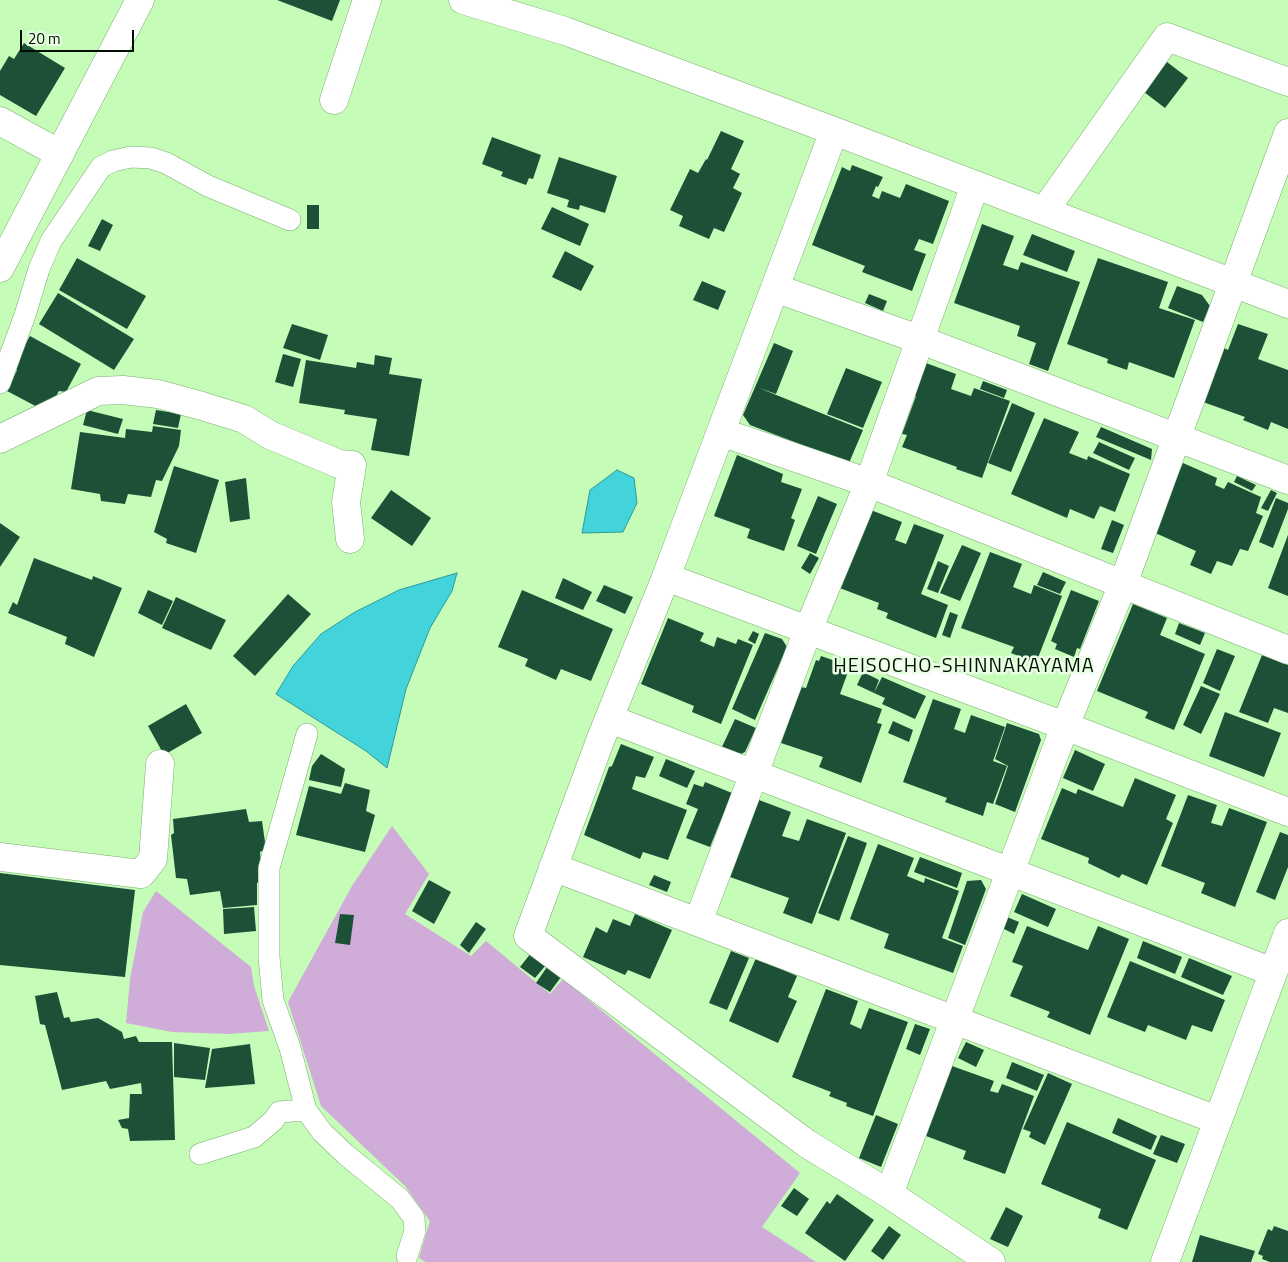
<!DOCTYPE html>
<html>
<head>
<meta charset="utf-8">
<style>
  body { margin:0 }
  #map { position:relative; width:1288px; height:1262px; overflow:hidden; background:#c5fcb8; font-family:"Titillium Web",sans-serif }
  canvas { display:block }
  .scale { position:absolute; left:20px; top:30px; width:114px; height:22px; box-sizing:border-box; border:2px solid #011000; border-top:0; padding-left:6px; font-size:15px; line-height:18px; white-space:nowrap; color:#011000; -webkit-text-stroke:4px #e9ffe4; paint-order:stroke }
</style>
</head>
<body>
<div id="map">
<canvas width="1288" height="1262"></canvas>
<div class="scale">20 m</div>
</div>
<script>
const c = document.querySelector('canvas').getContext('2d');
c.lineJoin = 'round';
function fill(path, color) { c.fillStyle = color; c.fill(path, 'evenodd'); }
const poly = rows => new Path2D(rows.map(r => 'M' + r).join(''));
function stroke(path, color, width, dash) { c.strokeStyle = color; c.lineWidth = width; c.lineCap = dash ? 'butt' : 'round'; c.setLineDash(dash || []); c.stroke(path); }
function write(font, color, halo, rows, align = 'center') {
  c.font = font + ' "Titillium Web",sans-serif'; c.lineWidth = 5; c.setLineDash([]); c.textBaseline = 'middle'; c.strokeStyle = halo; c.fillStyle = color; for (const [text, x, y, turn = 0] of rows) {
    c.save(); c.translate(x, y); c.rotate((+turn || 0) * Math.PI / 180); c.textAlign = isNaN(turn) ? turn : align; if (halo) c.strokeText(text, 0, 0); c.fillText(text, 0, 0); c.restore();
  }
}
fill(poly([
  [392,826,429,874,405,914,471,956,486,941,550,994,563,979,800,1173,762,1227,816,1262,426,1262,419,1258,430,1221,405,1186,321,1106,288,1002,352,886],
  [156,891,251,967,254,986,269,1031,228,1034,172,1032,126,1023,130,979,143,912]
]), '#d0acd9');
const water = poly([
  [617,470,634,478,637,503,623,532,582,533,590,490,617,470],
  [457,573,452,591,430,628,406,689,387,768,366,751,276,694,293,666,321,634,355,612,399,590,457,573]
]);
fill(water, '#43d3da');
stroke(water, '#2f9899', 1);
fill(poly([
  [277,0,340,0,332,21],
  [24,43,65,68,36,116,0,95,0,71,9,56,14,59],
  [1167,62,1188,78,1165,108,1144,92],
  [721,131,744,141,731,169,740,174,733,188,742,193,724,232,714,228,709,239,679,226,683,216,670,210,690,169,698,173,706,159,707,160],
  [492,137,541,155,533,179,529,178,526,185,501,176,503,172,482,164],
  [559,157,617,176,605,213,580,205,579,210,567,207,569,200,547,193],
  [852,165,883,177,878,187,876,186,872,196,879,199,882,191,900,198,906,184,949,201,933,244,919,239,914,250,926,254,912,291,862,272,865,266,812,245,842,167,850,171],
  [307,205,319,205,319,229,307,229],
  [552,207,589,224,580,246,541,229],
  [102,219,113,225,100,251,88,246],
  [982,224,1014,236,1003,265,1018,270,1021,262,1080,282,1048,371,1029,364,1036,343,1017,336,1020,326,954,303],
  [1032,234,1075,251,1067,272,1023,255],
  [565,251,594,266,581,291,552,277],
  [77,258,146,296,127,329,59,290],
  [1098,258,1168,282,1159,308,1195,320,1174,378,1129,362,1127,370,1107,363,1108,359,1067,344],
  [702,281,726,291,718,310,693,300],
  [1177,286,1202,295,1210,306,1203,322,1168,308],
  [58,293,134,339,114,370,39,324],
  [869,294,887,301,883,311,865,303],
  [292,324,328,335,320,360,283,348],
  [1238,324,1268,334,1258,359,1288,370,1288,429,1271,422,1268,430,1243,420,1245,417,1203,402,1224,348,1228,350],
  [30,336,81,364,66,392,59,391,51,405,43,410,7,391,17,370,13,366],
  [774,343,793,351,776,394,759,388,863,430,849,463,750,425,743,415],
  [283,354,301,359,293,387,275,382],
  [375,355,392,358,389,374,422,379,409,456,371,450,377,419,344,414,345,410,299,403,306,360,356,368,357,362,374,365],
  [923,362,956,374,951,389,971,396,974,388,1010,401,982,478,956,469,957,467,902,447,907,435,902,434,916,396,912,394],
  [846,368,882,382,863,428,827,414],
  [983,381,1007,390,1004,398,980,389],
  [1012,403,1035,413,1011,472,988,463],
  [87,410,123,419,118,434,83,425],
  [156,410,181,414,178,428,153,424],
  [1044,418,1079,432,1069,453,1087,460,1088,456,1130,474,1115,512,1100,506,1094,519,1070,509,1067,518,1011,494],
  [153,426,181,430,179,446,162,481,156,480,151,497,128,494,125,504,101,501,100,494,71,489,80,432,125,438,126,429,152,432],
  [1101,427,1152,449,1151,460,1096,437],
  [1099,442,1135,458,1129,470,1093,453],
  [737,455,783,474,781,482,802,489,791,518,795,520,784,551,747,538,750,529,714,516],
  [1183,463,1217,478,1215,485,1224,489,1228,482,1261,497,1256,513,1263,516,1248,551,1240,549,1232,566,1217,561,1211,574,1190,565,1196,551,1153,532],
  [174,466,219,480,196,553,166,543,167,539,154,532],
  [1237,476,1256,485,1252,491,1234,482],
  [246,478,250,519,230,522,225,482],
  [391,490,431,518,412,546,371,518],
  [1271,490,1277,493,1268,511,1261,508],
  [818,496,837,504,816,554,797,546],
  [1276,498,1288,503,1288,509,1273,548,1259,542],
  [868,509,902,522,895,540,906,544,914,524,944,535,921,594,948,605,936,638,886,618,888,613,877,609,879,603,837,587],
  [1112,520,1124,525,1113,553,1101,549],
  [0,523,20,537,0,567],
  [1288,535,1288,596,1268,588],
  [962,545,981,553,960,601,940,593],
  [990,552,1022,564,1013,587,1031,594,1034,585,1062,596,1036,663,1011,653,1014,647,961,628],
  [810,553,819,558,810,574,801,568],
  [34,558,92,580,93,576,122,588,94,657,65,644,67,637,8,613,13,602,17,605],
  [938,561,949,566,938,593,927,589],
  [1043,572,1066,582,1060,594,1037,585],
  [563,578,592,592,583,610,555,598],
  [604,585,633,597,625,614,596,601],
  [148,590,173,601,162,625,138,613],
  [522,590,613,629,591,681,561,669,556,680,525,666,528,659,498,647],
  [1071,590,1099,601,1080,649,1077,648,1074,657,1055,649,1057,644,1051,641],
  [288,594,311,614,255,676,233,656],
  [176,597,226,620,211,650,162,628],
  [1133,604,1167,618,1160,635,1205,654,1174,730,1145,718,1148,712,1097,691],
  [950,612,958,615,950,638,942,635],
  [668,618,704,633,700,641,714,647,717,637,736,644,738,639,753,645,721,724,692,712,694,706,641,684],
  [1179,623,1205,633,1200,645,1175,634],
  [753,631,759,634,755,644,748,640],
  [765,633,782,639,787,647,755,720,732,709],
  [1217,649,1235,656,1220,691,1203,683],
  [1262,655,1288,665,1288,713,1274,708,1268,723,1239,712],
  [821,656,850,666,840,694,882,709,877,723,882,724,861,783,819,767,823,757,781,743,801,687,806,688,816,660,819,661],
  [863,672,879,680,874,693,857,685],
  [882,677,926,696,915,719,882,704,885,698,874,693],
  [1201,686,1220,694,1201,734,1183,725],
  [933,699,961,709,954,729,965,733,971,715,1005,727,993,761,1007,766,993,804,987,802,983,816,945,802,947,798,903,782],
  [186,704,202,733,164,755,148,726],
  [1225,712,1281,733,1264,777,1209,756],
  [735,719,756,728,745,752,737,756,721,749],
  [893,721,913,730,909,742,888,733],
  [1007,723,1039,734,1041,740,1015,812,995,804,1008,766,995,759],
  [621,744,654,757,645,778,636,776,632,789,687,810,668,860,643,852,640,859,584,835,609,767,612,766],
  [1075,750,1105,764,1093,791,1063,778],
  [321,754,345,769,341,787,309,780,312,766],
  [666,759,695,771,687,788,659,776],
  [1135,778,1176,795,1166,819,1173,823,1147,885,1122,874,1119,878,1088,863,1089,858,1041,839,1062,788,1076,794,1078,789,1123,807],
  [705,782,732,793,710,847,686,838,698,809,686,804,694,784,703,787],
  [345,783,370,790,366,811,375,815,365,852,296,835,309,786,341,794],
  [1188,795,1217,805,1211,823,1222,826,1229,808,1267,822,1235,907,1201,893,1205,883,1161,866],
  [759,800,791,812,782,836,799,841,807,819,846,833,812,924,783,913,789,898,730,877],
  [246,809,249,822,262,821,266,849,260,852,262,881,257,883,257,905,223,908,220,891,190,895,187,879,176,878,171,835,174,833,173,819],
  [1280,832,1288,835,1288,867,1275,900,1256,892],
  [848,836,867,843,839,921,818,913],
  [878,844,914,858,907,876,924,883,925,878,959,891,942,938,963,946,953,973,884,948,889,934,850,919],
  [920,857,962,873,957,888,914,872],
  [0,873,135,890,125,977,0,965],
  [654,875,671,882,667,892,649,885],
  [429,880,451,892,434,924,412,911],
  [981,880,986,889,965,945,948,938,967,881],
  [1022,894,1056,909,1048,927,1014,912],
  [254,907,256,931,224,934,223,909],
  [340,914,354,915,350,945,335,943],
  [635,914,672,930,650,979,628,970,625,975,583,957,596,927,607,933,613,919,630,926],
  [1007,917,1019,922,1014,934,1002,928],
  [476,922,486,929,469,953,460,945],
  [1027,926,1088,950,1098,926,1129,939,1090,1035,1047,1017,1050,1012,1010,996,1023,966,1012,962],
  [1143,941,1182,957,1175,974,1137,958],
  [731,951,749,958,727,1010,709,1003],
  [531,953,546,965,535,978,520,967],
  [756,958,797,976,788,997,797,1001,778,1043,729,1021],
  [1189,958,1232,976,1223,995,1181,977],
  [1130,961,1225,1000,1212,1032,1192,1025,1186,1040,1148,1025,1145,1032,1107,1017],
  [547,967,561,977,550,992,536,983],
  [826,989,858,1001,850,1024,861,1029,869,1008,908,1022,873,1116,846,1106,847,1103,829,1096,831,1092,792,1077],
  [57,992,64,1018,69,1017,71,1022,98,1018,122,1032,124,1039,136,1036,139,1042,172,1042,175,1140,130,1141,128,1129,122,1128,118,1120,129,1118,130,1094,142,1094,141,1083,110,1089,106,1081,62,1090,45,1025,40,1024,35,996],
  [915,1024,930,1029,920,1055,906,1049],
  [966,1042,984,1050,976,1067,958,1058],
  [174,1043,210,1048,205,1080,174,1077],
  [250,1044,255,1084,205,1088,212,1049],
  [1012,1062,1044,1075,1037,1091,1006,1078],
  [952,1066,994,1081,990,1091,998,1093,1002,1084,1034,1096,1005,1174,963,1159,966,1151,926,1136],
  [1048,1073,1072,1084,1045,1145,1029,1137,1031,1132,1023,1129],
  [876,1115,898,1124,881,1167,859,1158],
  [1118,1118,1157,1136,1151,1150,1112,1133],
  [1067,1122,1156,1160,1127,1230,1098,1218,1101,1209,1041,1184],
  [1161,1135,1185,1144,1177,1163,1153,1154],
  [794,1188,809,1199,797,1216,781,1206],
  [837,1194,874,1220,845,1261,805,1233,827,1201,830,1204],
  [1006,1207,1023,1216,1008,1247,990,1239],
  [889,1226,901,1235,883,1260,871,1251],
  [1274,1226,1288,1231,1288,1262,1270,1262,1262,1259,1263,1256,1258,1254,1268,1229,1272,1231],
  [1200,1235,1255,1251,1251,1262,1192,1262]
]), '#1c5138');
const lane = poly([
  [0,383,25,315,39,269,51,241,101,167,113,161,131,157,151,158,166,163,208,186,290,220],
  [307,734,269,868,269,957,273,1000,290,1048,306,1110,322,1132,345,1154,400,1199,414,1218,415,1231,407,1256],
  [200,1154,254,1137,274,1120,279,1112,306,1110]
]);
const street = poly([
  [463,0,565,31,834,131,1288,304],
  [334,100,367,0],
  [0,121,60,154],
  [834,131,666,577,600,741,528,936,806,1143,889,1194,991,1262],
  [1045,210,1167,37,1288,82],
  [0,268,140,0],
  [775,288,921,340,1288,480],
  [721,432,869,483,1288,650],
  [0,439,98,391,123,390,158,394,202,406,244,419,270,435,339,464,352,465,346,502,350,539],
  [666,577,1065,726,1288,812],
  [610,719,1273,972],
  [0,857,141,874,153,859,160,764],
  [553,867,1217,1120],
  [698,922,808,630,869,483,975,185],
  [889,1194,1065,726,1123,584,1288,133],
  [1165,1262,1288,933]
]);
stroke(lane, '#7bae6f', 22);
stroke(street, '#7bae6f', 29);
stroke(lane, '#fff', 21);
stroke(street, '#fff', 28);
c.letterSpacing = '1px';
write('20px', '#011000', '#e9ffe4', [
  ["HEISOCHO-SHINNAKAYAMA",964,667]
]);
c.letterSpacing = '0px';
</script>
</body>
</html>
